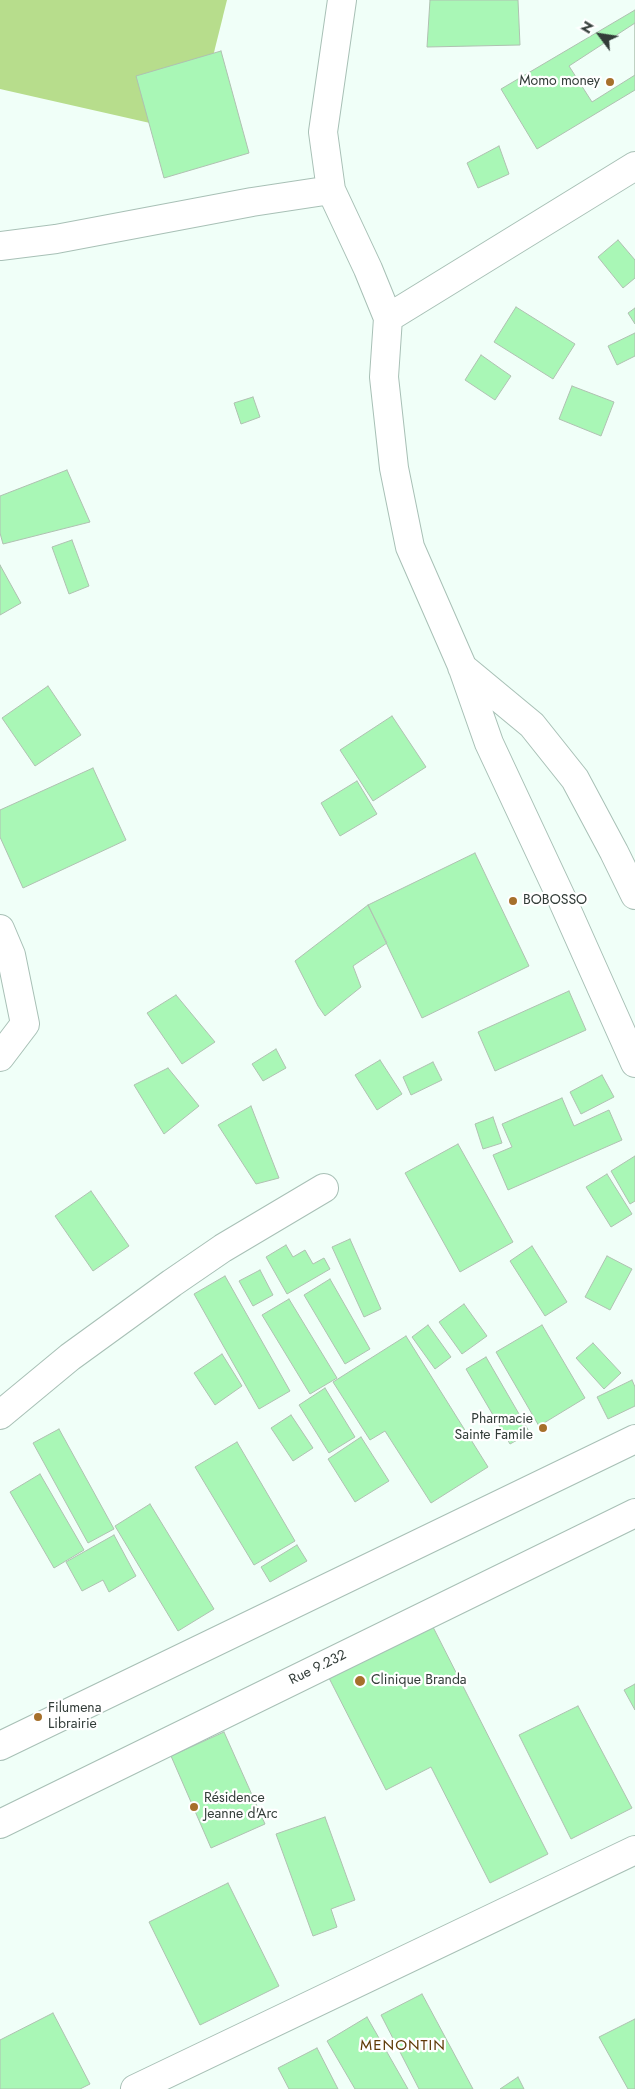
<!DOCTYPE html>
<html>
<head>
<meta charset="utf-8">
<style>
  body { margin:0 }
  #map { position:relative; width:635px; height:2089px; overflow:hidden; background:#f0fff8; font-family:Jost,sans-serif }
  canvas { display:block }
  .north { position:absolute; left:575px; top:10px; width:50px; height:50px; -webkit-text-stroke:4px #fff; paint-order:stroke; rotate:301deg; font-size:14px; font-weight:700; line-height:20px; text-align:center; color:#323c38 }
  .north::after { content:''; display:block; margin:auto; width:18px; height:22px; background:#323c38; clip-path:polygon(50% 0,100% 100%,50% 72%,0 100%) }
</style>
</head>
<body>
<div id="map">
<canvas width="635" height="2089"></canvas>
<div class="north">N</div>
</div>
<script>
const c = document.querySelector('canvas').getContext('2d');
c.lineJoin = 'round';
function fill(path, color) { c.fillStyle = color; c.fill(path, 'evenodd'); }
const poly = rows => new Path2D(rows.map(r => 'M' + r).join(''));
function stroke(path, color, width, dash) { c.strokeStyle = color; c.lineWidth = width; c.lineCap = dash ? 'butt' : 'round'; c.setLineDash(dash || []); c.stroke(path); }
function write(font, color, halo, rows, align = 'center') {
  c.font = font + ' Jost,sans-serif'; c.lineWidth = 4.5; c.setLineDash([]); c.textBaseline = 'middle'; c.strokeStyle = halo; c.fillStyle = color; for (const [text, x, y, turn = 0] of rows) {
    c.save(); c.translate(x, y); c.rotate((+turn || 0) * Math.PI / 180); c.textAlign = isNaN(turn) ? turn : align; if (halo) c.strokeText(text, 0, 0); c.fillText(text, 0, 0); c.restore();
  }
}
fill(poly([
  [0,0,227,0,194,133,0,89]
]), '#b7dd8c');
const building = poly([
  [430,0,518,0,520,45,427,47,430,0],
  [635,10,635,90,537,149,501,89,635,10],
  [635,23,635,75,592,102,569,66,635,23],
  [221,51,249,153,164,178,136,76,221,51],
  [499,146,509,174,478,188,467,163,499,146],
  [618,240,635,260,635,278,623,288,598,257,618,240],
  [516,307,575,344,553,379,494,342,516,307],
  [635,308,635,324,628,313,635,308],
  [635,333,635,356,617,365,608,346,635,333],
  [481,355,511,376,495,400,465,380,481,355],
  [572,386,614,402,601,436,559,419,572,386],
  [253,397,260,417,241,424,234,403,253,397],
  [67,470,90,522,3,544,0,533,0,496,67,470],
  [72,540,89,586,69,594,52,547,72,540],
  [0,565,21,603,0,615,0,565],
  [48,686,81,735,35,766,2,718,48,686],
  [392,716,426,767,373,801,340,750,392,716],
  [93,768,126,840,23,888,0,837,0,810,93,768],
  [357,781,377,814,340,836,321,803,357,781],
  [475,853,529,966,422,1018,368,905,475,853],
  [368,905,387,943,353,966,361,987,325,1016,318,1006,295,961,368,905],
  [569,991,586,1030,495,1071,478,1032,569,991],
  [176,995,215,1042,182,1064,147,1013,176,995],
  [276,1049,286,1068,263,1081,252,1064,276,1049],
  [380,1060,402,1094,377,1110,355,1075,380,1060],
  [433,1062,442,1080,411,1095,403,1077,433,1062],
  [168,1068,199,1106,164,1134,134,1085,168,1068],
  [602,1075,614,1097,581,1114,570,1092,602,1075],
  [562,1098,574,1126,609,1110,622,1140,508,1190,493,1155,512,1147,502,1124,562,1098],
  [251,1106,279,1178,256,1184,218,1125,251,1106],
  [493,1117,502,1143,483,1149,475,1124,493,1117],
  [458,1144,513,1242,460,1272,405,1173,458,1144],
  [635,1156,635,1201,630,1204,611,1171,635,1156],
  [607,1174,632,1214,611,1227,586,1187,607,1174],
  [91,1191,129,1246,93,1271,55,1216,91,1191],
  [350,1239,381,1309,364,1317,332,1247,350,1239],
  [286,1245,293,1257,305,1250,313,1264,324,1258,330,1269,287,1294,266,1257,286,1245],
  [532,1246,567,1302,545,1316,510,1261,532,1246],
  [607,1256,632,1269,610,1310,585,1297,607,1256],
  [260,1270,273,1295,253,1306,239,1281,260,1270],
  [225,1276,290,1391,259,1409,194,1294,225,1276],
  [330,1279,370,1349,345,1364,304,1295,330,1279],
  [289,1299,337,1378,310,1394,262,1315,289,1299],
  [464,1304,487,1336,462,1354,439,1322,464,1304],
  [428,1325,451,1357,435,1369,412,1337,428,1325],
  [542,1325,585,1398,539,1426,496,1352,542,1325],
  [406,1336,488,1467,431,1503,385,1431,370,1440,333,1382,406,1336],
  [593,1343,621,1373,604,1389,576,1358,593,1343],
  [222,1354,242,1386,215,1405,194,1373,222,1354],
  [486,1357,530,1433,510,1444,466,1369,486,1357],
  [632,1380,635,1387,635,1406,608,1419,597,1397,632,1380],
  [325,1388,355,1437,329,1453,299,1405,325,1388],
  [291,1415,313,1448,293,1461,271,1428,291,1415],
  [59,1429,114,1529,88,1543,33,1443,59,1429],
  [361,1437,389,1481,355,1502,328,1459,361,1437],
  [237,1442,295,1541,254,1565,195,1467,237,1442],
  [40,1474,84,1550,54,1568,10,1492,40,1474],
  [150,1504,214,1609,178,1631,115,1526,150,1504],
  [114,1535,136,1576,109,1592,103,1580,82,1591,66,1562,114,1535],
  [297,1545,307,1561,270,1582,261,1567,297,1545],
  [432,1625,548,1854,490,1883,431,1767,386,1790,329,1678,432,1625],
  [635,1684,635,1710,624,1690,635,1684],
  [578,1706,632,1808,571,1839,519,1735,578,1706],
  [224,1732,265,1824,211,1848,171,1756,224,1732],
  [325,1817,355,1900,331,1909,337,1927,313,1936,276,1834,325,1817],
  [228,1883,279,1986,200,2025,149,1922,228,1883],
  [422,1994,473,2089,419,2089,381,2015,422,1994],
  [53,2013,90,2084,80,2089,0,2089,0,2040,53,2013],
  [367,2017,408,2089,355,2089,327,2041,367,2017],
  [635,2019,635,2089,628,2089,599,2037,635,2019],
  [317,2048,338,2089,289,2089,278,2068,317,2048],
  [518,2077,524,2089,500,2089,518,2077]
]);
fill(building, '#a9f7b6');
stroke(building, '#afc1b1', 1);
const minor = poly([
  [342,0,323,132,331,190,368,269,388,318,384,377,394,468,410,547,462,666,489,743,561,897,635,1063],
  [0,246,56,239,252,202,331,190],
  [388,318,635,166],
  [462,667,532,725,575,779,614,852,635,895],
  [0,929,11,955,25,1024,0,1057],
  [0,1415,70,1357,172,1283,223,1248,324,1188],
  [0,1746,635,1439],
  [0,1824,635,1513],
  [135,2089,635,1850]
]);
stroke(minor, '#a8c0b6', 30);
stroke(minor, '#fff', 28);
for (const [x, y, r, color] of [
  [610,82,5,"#a6702b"],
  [513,901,5,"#a6702b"],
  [543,1428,5,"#a6702b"],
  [360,1681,6,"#a6702b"],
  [38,1717,5,"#a6702b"],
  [194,1807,5,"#a6702b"]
]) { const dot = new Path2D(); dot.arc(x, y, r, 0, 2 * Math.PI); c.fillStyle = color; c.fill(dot); stroke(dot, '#fff', 2); }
write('14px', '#323c38', '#fff', [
  ["Momo money",600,82,"right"],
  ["BOBOSSO",523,901],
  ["Pharmacie",533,1420,"right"],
  ["Sainte Famile",533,1436,"right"],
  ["Clinique Branda",371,1681],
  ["Filumena",48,1709],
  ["Librairie",48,1725],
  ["Résidence",204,1799],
  ["Jeanne d'Arc",204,1815]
], 'left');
write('14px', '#323c38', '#fff', [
  ["Rue 9.232",318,1668,-26]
]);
c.letterSpacing = '1px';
write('15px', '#5f3b07', '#fff', [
  ["MENONTIN",403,2046]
]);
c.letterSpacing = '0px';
</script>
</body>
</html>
